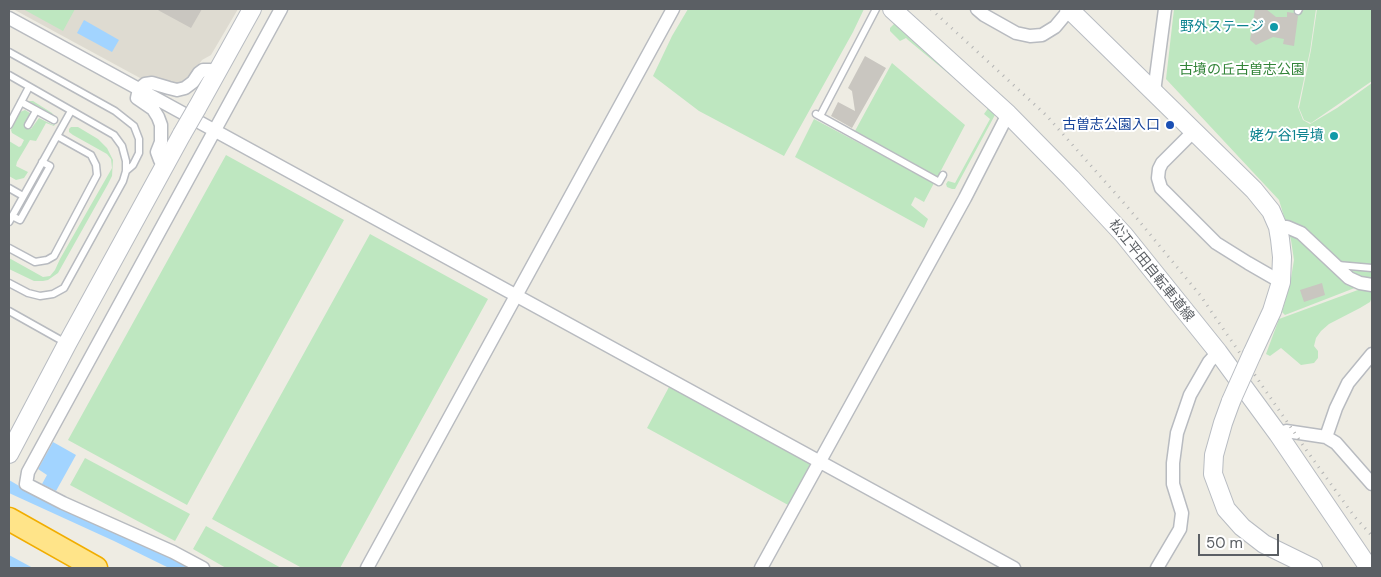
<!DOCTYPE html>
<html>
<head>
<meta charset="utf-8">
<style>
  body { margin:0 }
  #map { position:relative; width:1381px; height:577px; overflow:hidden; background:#eeece3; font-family:"DM Sans",sans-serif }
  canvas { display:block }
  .frame { position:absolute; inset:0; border:10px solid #5b5f64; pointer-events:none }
  .scale { position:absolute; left:1198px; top:534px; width:81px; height:22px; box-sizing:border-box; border:2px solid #5b5f64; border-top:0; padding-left:6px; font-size:15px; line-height:18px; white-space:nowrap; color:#5b5f64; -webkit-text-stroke:4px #fff; paint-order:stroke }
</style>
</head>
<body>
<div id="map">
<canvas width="1381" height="577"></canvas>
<div class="frame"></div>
<div class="scale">50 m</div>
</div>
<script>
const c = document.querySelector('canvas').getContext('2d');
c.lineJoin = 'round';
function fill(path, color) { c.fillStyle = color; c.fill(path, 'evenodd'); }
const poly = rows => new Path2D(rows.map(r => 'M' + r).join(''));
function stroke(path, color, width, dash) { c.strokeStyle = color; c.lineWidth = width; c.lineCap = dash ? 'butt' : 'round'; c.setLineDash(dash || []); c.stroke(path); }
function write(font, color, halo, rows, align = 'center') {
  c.font = font + ' "DM Sans","Noto Sans JP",sans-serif'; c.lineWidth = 4; c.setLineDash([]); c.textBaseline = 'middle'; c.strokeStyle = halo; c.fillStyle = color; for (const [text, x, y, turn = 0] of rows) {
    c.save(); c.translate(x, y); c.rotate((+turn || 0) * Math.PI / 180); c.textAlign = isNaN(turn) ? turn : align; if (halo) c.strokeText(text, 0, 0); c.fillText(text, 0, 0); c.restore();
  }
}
fill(poly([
  [13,9,238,9,211,55,202,60,191,76,178,86,152,77,140,78]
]), '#dedbd1');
fill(poly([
  [23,9,75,9,63,31],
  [688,9,864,9,853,32,784,156,699,111,653,76,672,36],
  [1174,9,1316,9,1310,51,1298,107,1303,120,1310,124,1337,108,1372,83,1372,278,1369,278,1365,284,1285,315,1282,312,1290,284,1294,260,1291,240,1279,200,1166,79],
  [1317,9,1372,9,1372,81,1311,123,1304,120,1299,108,1311,50],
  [894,24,898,24,996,113,955,189,952,189,947,187,946,184,948,181,955,183,990,119,984,114,989,107,908,40,906,38,900,41,890,31,890,28],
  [892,63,965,125,937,178,855,131],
  [28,101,33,101,52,113,57,120,54,126,46,123,36,141,30,140,17,162,16,166,28,172,24,178,16,180,9,176,9,141,19,147,21,146,24,140,12,133,11,130,20,112,25,110,30,113,25,125,31,129,39,118,53,125,56,120,52,115],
  [814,119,934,183,924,202,915,197,911,205,928,219,924,228,795,157],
  [71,127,78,127,98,139,107,148,113,160,112,176,108,184,58,273,48,280,43,281,34,281,9,269,9,258,43,277,50,276,55,270,60,259,112,168,111,159,107,154,73,135,69,132,69,129],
  [226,155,344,220,187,505,68,440],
  [370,234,488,299,340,568,302,568,212,519],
  [1366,287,1372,288,1372,297,1370,302,1360,308,1329,324,1321,331,1316,338,1314,346,1318,351,1318,358,1314,363,1301,365,1281,348,1270,356,1266,354,1279,319],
  [669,387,675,387,810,463,812,466,790,506,647,428],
  [85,458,190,514,175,541,70,485],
  [206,526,281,568,226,568,193,549]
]), '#bee7c0');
fill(poly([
  [84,20,119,40,112,52,77,33],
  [53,442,76,455,56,491,42,484,47,475,38,469],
  [9,480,21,487,195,568,169,568,114,541,9,493],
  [9,555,33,568,9,568]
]), '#a2d4ff');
fill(poly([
  [156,9,202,9,191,28],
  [1255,9,1266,9,1276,17,1287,17,1287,12,1294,13,1298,16,1294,46,1283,44,1284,39,1273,37,1256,45,1250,40],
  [865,56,886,68,852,128,831,116,838,102,855,111,852,91,848,88],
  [1322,283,1325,295,1304,302,1300,290]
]), '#c9c6c0');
const lane = poly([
  [1298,11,1299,9],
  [9,52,115,111,134,126,139,139,139,153,133,165,126,171],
  [9,75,114,135,122,146,126,161,126,171,123,181,64,288,53,294,40,296,28,293,9,283],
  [21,102,54,120],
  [816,114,939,182,943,175],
  [820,116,876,9],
  [9,125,29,87],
  [28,125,36,111],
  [9,188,23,196],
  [12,216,20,220,50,166,42,162],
  [9,222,71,111],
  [9,248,35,262,47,260,54,256,97,175,96,165,91,155,57,136],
  [1338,265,1372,268],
  [9,311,66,343]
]);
const street = poly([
  [977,9,984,15,1016,33,1030,36,1042,35,1055,27,1070,9],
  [9,18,1014,568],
  [1154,92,1165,9],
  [1194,131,1162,163,1159,169,1158,178,1161,188,1216,243,1248,263,1281,282],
  [165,165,160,160,157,152,161,142,161,125,158,117,153,109,137,98,139,89,145,84,152,83,169,88,177,90,185,88,193,82,199,73,203,70,210,70,216,72],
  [1278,227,1287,227,1301,233,1349,278,1360,283,1372,285],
  [1278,434,1286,431,1326,437,1336,443,1372,484],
  [1326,437,1336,408,1348,383,1372,354],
  [203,568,173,552,63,503,26,484,28,472,281,9],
  [367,568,673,9],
  [761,568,965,198,1008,114],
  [1157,568,1180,529,1182,513,1173,484,1173,463,1177,433,1190,395,1209,362,1218,352]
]);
const secondary = poly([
  [892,9,1008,114,1071,178,1124,235,1218,352,1278,434,1369,568],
  [1069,9,1254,190,1271,211,1278,227,1280,239,1282,257,1281,282,1272,311,1252,354],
  [197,108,252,9],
  [1231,401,1223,423,1214,455,1213,474,1226,509,1242,527,1264,544,1313,568],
  [9,454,67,344,182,134]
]);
const highway = poly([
  [9,519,96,568]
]);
stroke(lane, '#b8bbc0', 9);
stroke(street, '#b8bbc0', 15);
stroke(secondary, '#b8bcc2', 20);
stroke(highway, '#f1ad00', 25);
stroke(lane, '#fff', 6);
stroke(street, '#fff', 12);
stroke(secondary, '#fff', 18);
stroke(highway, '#ffe489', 22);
stroke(poly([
  [931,9,1047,116,1130,210,1200,295,1307,451,1354,516,1372,536]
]), '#b4b5b5', 3, [1, 6]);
const secondaryBridge = poly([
  [182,134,197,108],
  [1231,401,1252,354]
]);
stroke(secondaryBridge, '#b8bcc2', 20, []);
stroke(secondaryBridge, '#fff', 18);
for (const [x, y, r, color] of [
  [1274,27,5,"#0f9aa8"],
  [1170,125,5,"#1a4fb4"],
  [1334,136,5,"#0f9aa8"]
]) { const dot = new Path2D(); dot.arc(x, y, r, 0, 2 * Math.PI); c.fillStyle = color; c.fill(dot); stroke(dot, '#fff', 2); }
write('14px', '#0d838f', '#fff', [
  ["野外ステージ",1264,27],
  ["姥ケ谷1号墳",1324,136]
], 'right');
write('14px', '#328438', '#fff', [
  ["古墳の丘古曽志公園",1242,70]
]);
write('14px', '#164399', '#fff', [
  ["古曽志公園入口",1160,125]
], 'right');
write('14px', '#5b5f64', '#fff', [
  ["松江平田自転車道線",1151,271,51]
]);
</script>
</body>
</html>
